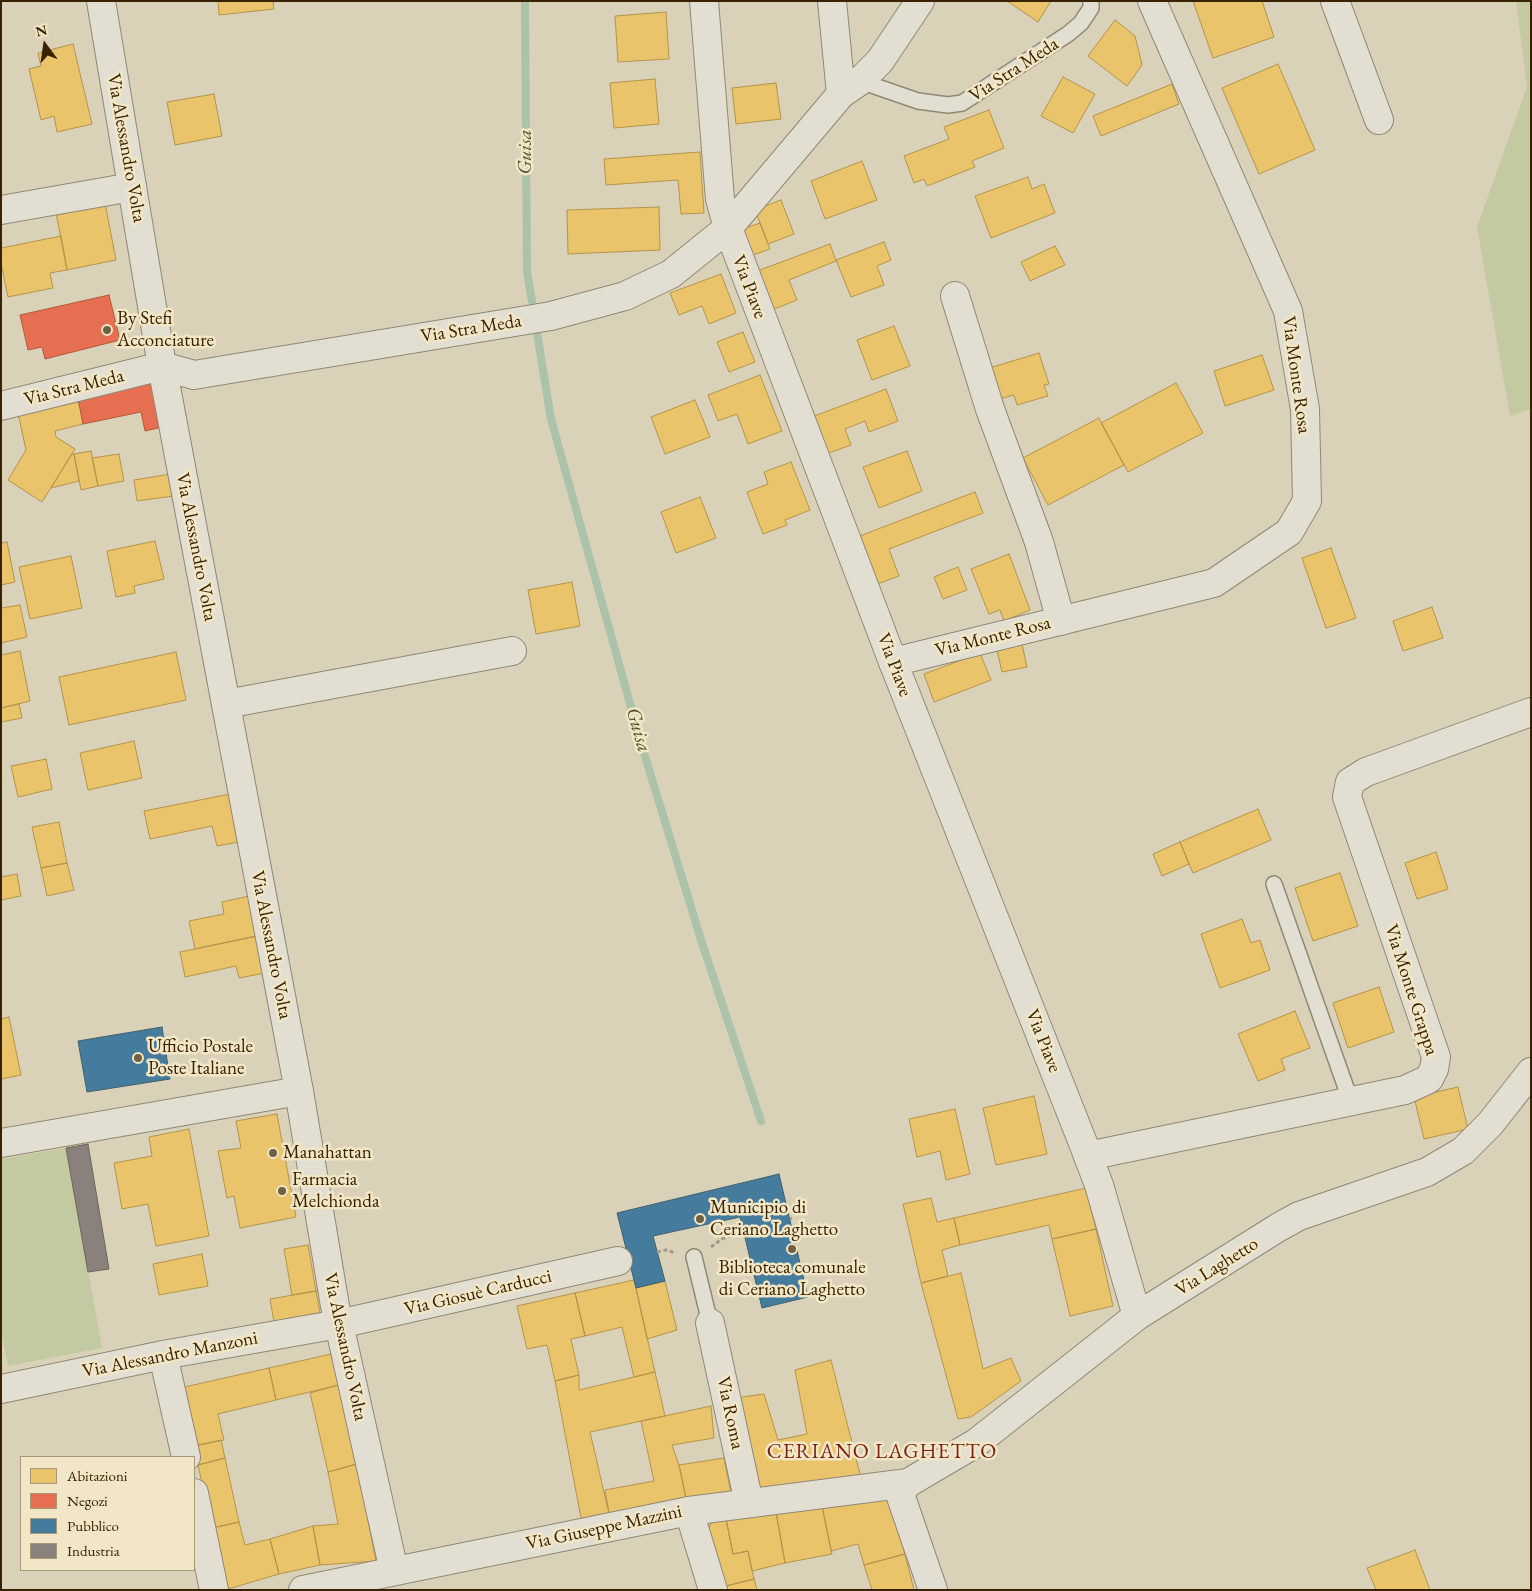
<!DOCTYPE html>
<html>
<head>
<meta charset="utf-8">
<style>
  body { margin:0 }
  #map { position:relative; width:1532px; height:1591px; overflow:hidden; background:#dad2b8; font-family:"EB Garamond",serif }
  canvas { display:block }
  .frame { position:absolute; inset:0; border:2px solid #382202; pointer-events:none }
  .legend { position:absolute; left:20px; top:1456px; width:175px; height:115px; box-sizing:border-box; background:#f1e7c7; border:1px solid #a79878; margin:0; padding:6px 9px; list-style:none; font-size:15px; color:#382202 }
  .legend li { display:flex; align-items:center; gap:10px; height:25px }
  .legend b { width:25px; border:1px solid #a79878 }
  .north { position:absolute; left:20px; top:20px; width:50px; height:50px; -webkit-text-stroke:4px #f1e7c7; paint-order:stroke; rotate:346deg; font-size:14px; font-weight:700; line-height:20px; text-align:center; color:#382202 }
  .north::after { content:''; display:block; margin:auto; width:18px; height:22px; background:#382202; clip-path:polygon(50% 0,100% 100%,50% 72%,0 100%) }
</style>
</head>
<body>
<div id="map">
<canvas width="1532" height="1591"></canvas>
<div class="frame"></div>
<ul class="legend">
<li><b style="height:14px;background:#e9c46a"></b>Abitazioni</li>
<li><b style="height:14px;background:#e76f51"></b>Negozi</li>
<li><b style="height:14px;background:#457b9d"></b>Pubblico</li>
<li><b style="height:14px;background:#8a817c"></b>Industria</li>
</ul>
<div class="north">N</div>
</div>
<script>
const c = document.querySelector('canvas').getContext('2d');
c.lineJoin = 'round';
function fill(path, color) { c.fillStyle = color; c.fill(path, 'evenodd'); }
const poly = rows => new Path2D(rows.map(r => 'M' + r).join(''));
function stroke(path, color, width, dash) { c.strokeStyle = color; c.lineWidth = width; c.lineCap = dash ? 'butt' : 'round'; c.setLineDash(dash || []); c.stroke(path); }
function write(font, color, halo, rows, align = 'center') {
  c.font = font + ' "EB Garamond",serif'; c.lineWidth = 5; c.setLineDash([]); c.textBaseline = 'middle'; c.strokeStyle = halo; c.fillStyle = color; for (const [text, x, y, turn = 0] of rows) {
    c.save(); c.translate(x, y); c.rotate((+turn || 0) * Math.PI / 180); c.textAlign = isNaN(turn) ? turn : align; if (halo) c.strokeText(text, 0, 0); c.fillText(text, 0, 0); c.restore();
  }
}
fill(poly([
  [1516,1,1531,1,1531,409,1510,416,1477,227,1527,87],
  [66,1148,102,1348,8,1366,1,1330,1,1159]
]), '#c3c9a1');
const homes = poly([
  [218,1,273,1,274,9,219,15,218,1],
  [1007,1,1051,1,1038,22,1007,1],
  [1193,1,1262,1,1274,37,1213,58,1193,1],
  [666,12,669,59,618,62,615,16,666,12],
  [1115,20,1135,36,1142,65,1127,86,1088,56,1115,20],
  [73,44,92,124,57,132,54,116,41,120,29,69,41,66,38,53,73,44],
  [1278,64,1315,150,1259,174,1222,88,1278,64],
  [1063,77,1095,94,1073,133,1041,116,1063,77],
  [655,79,659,124,614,128,610,83,655,79],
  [776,83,781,119,736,124,732,88,776,83],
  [1172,84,1179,104,1101,136,1093,116,1172,84],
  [214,94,222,136,175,145,167,102,214,94],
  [989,110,1004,148,972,161,975,167,927,186,924,179,914,183,904,156,949,139,944,127,989,110],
  [700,152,704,213,681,214,678,180,606,185,604,159,700,152],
  [862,161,877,200,825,219,811,181,862,161],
  [1028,177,1032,189,1044,184,1055,213,991,238,975,196,1028,177],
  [781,200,794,234,768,244,755,210,781,200],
  [105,203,116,260,67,270,56,213,105,203],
  [659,207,660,250,568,254,567,210,659,207],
  [760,223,770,249,750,256,740,230,760,223],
  [61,236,67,270,50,273,53,288,8,297,1,263,1,248,61,236],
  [884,242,891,260,877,266,884,285,851,297,836,260,884,242],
  [830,244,836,261,789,280,797,300,772,310,757,271,830,244],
  [1055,246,1065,265,1030,281,1021,262,1055,246],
  [721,274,736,313,709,324,702,306,679,315,670,293,721,274],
  [894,326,910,366,872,380,857,340,894,326],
  [743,332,755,362,729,372,717,342,743,332],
  [1039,353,1049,384,1044,385,1048,396,1017,405,1014,395,996,400,986,369,1039,353],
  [1262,355,1274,390,1225,406,1214,371,1262,355],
  [760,375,782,431,748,444,737,414,718,421,708,395,760,375],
  [1176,383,1203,433,1128,472,1101,423,1176,383],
  [886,389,898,421,869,432,865,421,845,429,851,445,826,454,812,417,886,389],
  [78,398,83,424,55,431,56,437,75,449,42,502,8,480,26,450,18,413,78,398],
  [695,400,710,437,665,454,651,417,695,400],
  [1099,418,1124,465,1048,505,1023,458,1099,418],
  [91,451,98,486,81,490,74,454,91,451],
  [907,451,922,491,879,508,863,467,907,451],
  [72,454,74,454,79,481,51,488,72,454],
  [119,454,124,481,98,486,92,458,119,454],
  [791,462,810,510,785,520,787,525,763,534,747,492,768,484,764,472,791,462],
  [171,474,174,496,137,501,134,480,171,474],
  [975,492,983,513,889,549,899,576,875,585,857,537,975,492],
  [700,497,716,538,676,553,661,512,700,497],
  [155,541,164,579,134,586,135,593,116,597,107,551,155,541],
  [7,542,15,582,1,585,1,543,7,542],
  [1331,548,1356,618,1326,628,1302,558,1331,548],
  [1009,554,1030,610,1004,621,1000,610,989,614,971,569,1009,554],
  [71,556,82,608,30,619,19,567,71,556],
  [958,567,967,590,943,599,934,577,958,567],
  [572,582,580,626,536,634,528,590,572,582],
  [20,605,27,637,1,643,1,608,20,605],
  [1432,607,1443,638,1403,651,1393,621,1432,607],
  [1022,644,1027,667,1002,672,997,650,1022,644],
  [20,651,30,701,1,708,1,655,20,651],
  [176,652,186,700,69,725,59,677,176,652],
  [980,653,991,680,934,702,924,674,980,653],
  [19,704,22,718,1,722,1,708,19,704],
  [134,741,142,778,88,790,80,753,134,741],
  [46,759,52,789,18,797,11,766,46,759],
  [230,794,239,842,217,846,212,826,150,839,144,811,230,794],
  [1258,809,1271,840,1193,873,1180,842,1258,809],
  [59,822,67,863,41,868,32,827,59,822],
  [1180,842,1189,864,1162,876,1153,854,1180,842],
  [1436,852,1448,889,1417,899,1405,863,1436,852],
  [67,863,74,890,47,896,41,868,67,863],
  [1340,873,1358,926,1313,941,1295,888,1340,873],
  [17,874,21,896,1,900,1,877,17,874],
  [249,896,257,936,195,949,189,921,224,914,222,902,249,896],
  [1242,919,1251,943,1260,940,1270,970,1220,988,1201,934,1242,919],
  [257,936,265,973,239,978,236,966,185,977,180,952,257,936],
  [1379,987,1394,1032,1348,1048,1333,1003,1379,987],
  [1295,1011,1310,1048,1281,1059,1285,1070,1258,1081,1238,1034,1295,1011],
  [9,1017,21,1075,1,1079,1,1019,9,1017],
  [1458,1087,1468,1129,1424,1139,1414,1097,1458,1087],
  [1034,1096,1047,1154,996,1165,983,1108,1034,1096],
  [955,1109,970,1174,946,1180,940,1151,917,1157,909,1119,955,1109],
  [277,1114,296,1217,240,1228,234,1196,227,1198,218,1151,241,1148,236,1121,277,1114],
  [189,1129,209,1236,156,1246,148,1204,122,1209,114,1163,152,1156,149,1137,189,1129],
  [1086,1188,1096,1229,1052,1239,1049,1225,960,1245,954,1218,1086,1188],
  [931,1198,937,1222,954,1218,960,1245,942,1250,948,1276,921,1283,903,1204,931,1198],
  [1096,1229,1113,1306,1070,1316,1052,1239,1096,1229],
  [308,1245,316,1291,292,1295,284,1249,308,1245],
  [202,1254,208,1286,159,1295,153,1264,202,1254],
  [961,1273,983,1369,1011,1358,1021,1381,971,1417,958,1419,921,1283,961,1273],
  [634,1280,655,1372,634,1377,622,1327,585,1336,575,1293,634,1280],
  [665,1281,677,1330,647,1339,636,1288,665,1281],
  [316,1291,320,1313,274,1322,270,1299,316,1291],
  [575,1293,585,1336,571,1339,579,1375,555,1381,547,1345,527,1349,517,1306,575,1293],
  [331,1354,339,1385,276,1400,269,1368,331,1354],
  [831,1360,861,1478,758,1495,736,1398,764,1394,778,1440,807,1434,795,1370,831,1360],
  [269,1368,276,1400,218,1414,224,1440,194,1446,180,1388,269,1368],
  [655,1372,665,1416,590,1432,610,1518,582,1523,555,1381,579,1375,579,1390,655,1372],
  [339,1385,357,1464,328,1472,310,1393,339,1385],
  [711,1406,714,1438,672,1445,679,1465,687,1503,610,1518,605,1490,654,1481,641,1421,711,1406],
  [221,1440,225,1458,198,1465,194,1446,221,1440],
  [225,1458,239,1522,212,1528,198,1465,225,1458],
  [724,1458,732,1498,687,1503,679,1465,724,1458],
  [357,1464,376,1561,320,1565,313,1526,338,1524,328,1472,357,1464],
  [888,1497,905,1554,864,1565,858,1544,831,1551,822,1506,888,1497],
  [822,1506,832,1554,785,1563,776,1512,822,1506],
  [776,1512,785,1563,752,1571,748,1551,733,1554,726,1519,776,1512],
  [726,1519,733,1554,748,1551,754,1579,722,1587,707,1532,712,1521,726,1519],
  [239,1522,245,1545,270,1539,279,1574,225,1590,212,1528,239,1522],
  [313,1526,320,1565,279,1574,270,1539,313,1526],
  [1415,1550,1430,1590,1376,1590,1367,1568,1415,1550],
  [905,1554,914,1590,872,1590,864,1565,905,1554],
  [754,1579,757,1590,723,1590,722,1587,754,1579]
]);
fill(homes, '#e9c46a');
stroke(homes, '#b4934b', 1);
const shops = poly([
  [109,295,120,340,45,359,42,347,28,350,20,315,109,295],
  [155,382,163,427,145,431,141,412,83,424,78,398,155,382]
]);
fill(shops, '#e76f51');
stroke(shops, '#b25839', 1);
const public = poly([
  [162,1027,170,1079,87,1092,78,1041,162,1027],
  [779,1174,808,1297,762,1308,740,1217,653,1236,665,1281,636,1288,617,1213,779,1174]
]);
fill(public, '#457b9d');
stroke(public, '#41606e', 1);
const industry = poly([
  [88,1144,109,1269,88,1272,66,1148,88,1144]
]);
fill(industry, '#8a817c');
stroke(industry, '#716457', 1);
stroke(poly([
  [525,1,527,272,532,301],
  [537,333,551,419,641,743,702,943,761,1121]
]), '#acc2a9', 8);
const service = poly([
  [860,81,918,101,948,105,962,103,1068,34,1081,23,1091,8,1091,1],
  [1274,884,1351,1102],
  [694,1257,710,1323]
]);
const minor = poly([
  [704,1,720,199,728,228],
  [832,1,841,94],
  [1335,1,1379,120],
  [1,210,132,187],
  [728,228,841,94,860,81,880,61,920,1],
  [955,296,990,409,1039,542,1061,621],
  [1,406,162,366],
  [893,662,1214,583,1289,532,1307,501,1305,409,1288,311,1152,1],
  [226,704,512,651],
  [1,1143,299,1091],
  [1088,1156,1405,1090,1429,1079,1434,1069,1436,1057,1347,797,1350,782,1366,772,1531,712],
  [710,1323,749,1503],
  [163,1355,186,1457],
  [1,1389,163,1355,339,1324,618,1261],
  [908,1483,902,1490,901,1497,933,1590],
  [194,1493,214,1590],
  [689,1511,713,1590]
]);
const tertiary = poly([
  [101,1,162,366,299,1091,335,1306,394,1571],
  [162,366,194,375,551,316,625,296,671,274,728,228,893,662,1083,1143,1099,1185,1137,1316],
  [303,1590,689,1511,908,1483,976,1443,1137,1316,1279,1227,1299,1216,1427,1172,1463,1151,1490,1124,1531,1072]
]);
stroke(service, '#8f8875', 18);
stroke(minor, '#8f8875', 30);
stroke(tertiary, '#8f8875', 30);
stroke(poly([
  [790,1219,792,1218],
  [711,1247,722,1239,743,1231],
  [657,1252,666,1250,676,1253]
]), '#a29c8e', 3, [4, 2.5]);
stroke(service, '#e2ded1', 15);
stroke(minor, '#e2ded1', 28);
stroke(tertiary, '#e2ded1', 28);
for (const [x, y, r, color] of [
  [107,330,5,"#716042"],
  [138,1058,5,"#716042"],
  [273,1153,5,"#716042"],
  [282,1191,5,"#716042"],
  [700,1219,5,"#716042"],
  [792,1249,5,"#716042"]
]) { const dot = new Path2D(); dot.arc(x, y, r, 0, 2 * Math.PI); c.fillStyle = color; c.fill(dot); stroke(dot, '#f1e7c7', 2); }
write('19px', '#382202', '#f1e7c7', [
  ["Via Stra Meda",1014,70,-33],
  ["Via Alessandro Volta",126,148,80],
  ["Via Piave",749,287,69],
  ["Via Stra Meda",471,329,-9],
  ["Via Monte Rosa",1296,375,82],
  ["Via Stra Meda",74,388,-14],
  ["Via Alessandro Volta",196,547,79],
  ["Via Monte Rosa",993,637,-14],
  ["Via Piave",894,665,69],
  ["Via Alessandro Volta",271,945,79],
  ["Via Monte Grappa",1411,990,72],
  ["Via Piave",1043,1041,68],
  ["Via Laghetto",1217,1267,-32],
  ["Via Giosuè Carducci",478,1293,-13],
  ["Via Alessandro Volta",345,1347,78],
  ["Via Alessandro Manzoni",170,1355,-11],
  ["Via Roma",730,1413,78],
  ["Via Giuseppe Mazzini",604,1528,-12]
]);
write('19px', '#382202', '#f1e7c7', [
  ["By Stefi",117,319],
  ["Acconciature",117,341],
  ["Ufficio Postale",148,1047],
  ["Poste Italiane",148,1069],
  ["Manahattan",283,1153],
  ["Farmacia",292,1180],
  ["Melchionda",292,1202],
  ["Municipio di",710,1208],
  ["Ceriano Laghetto",710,1230],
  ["Biblioteca comunale",792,1268,"center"],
  ["di Ceriano Laghetto",792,1290,"center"]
], 'left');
write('italic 20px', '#555032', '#f1e7c7', [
  ["Guisa",526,152,-90],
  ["Guisa",638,730,74]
]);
c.letterSpacing = '1px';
write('21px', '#7a1f14', '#f1e7c7', [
  ["CERIANO LAGHETTO",882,1452]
]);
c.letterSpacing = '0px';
</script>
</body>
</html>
